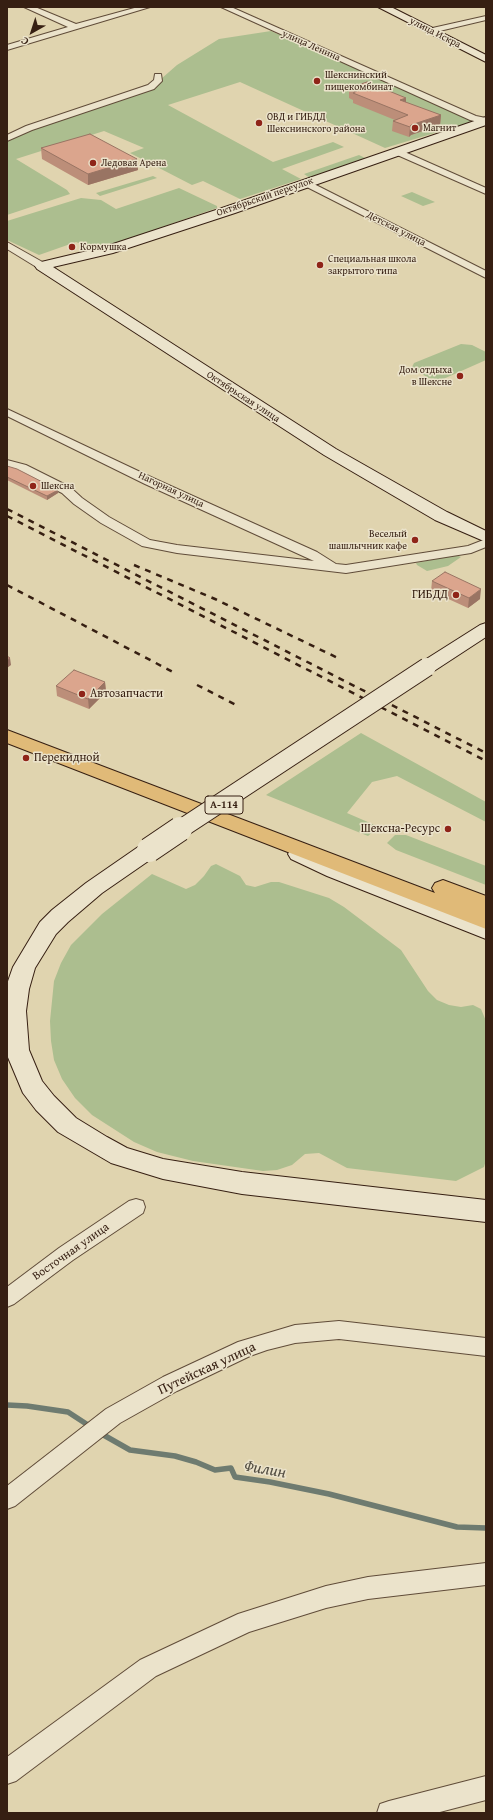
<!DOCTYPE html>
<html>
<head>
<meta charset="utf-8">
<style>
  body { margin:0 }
  #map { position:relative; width:493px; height:1820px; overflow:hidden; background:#e0d4af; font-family:"Gentium Book Plus",serif }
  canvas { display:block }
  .frame { position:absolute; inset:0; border:8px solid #361f12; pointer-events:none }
  .north { position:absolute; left:12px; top:12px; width:40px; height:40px; -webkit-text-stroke:3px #ebe3cb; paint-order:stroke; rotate:219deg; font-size:11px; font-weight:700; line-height:16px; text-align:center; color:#361f12 }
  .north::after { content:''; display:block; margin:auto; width:14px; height:18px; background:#361f12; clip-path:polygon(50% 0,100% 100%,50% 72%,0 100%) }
</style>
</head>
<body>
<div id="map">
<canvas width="493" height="1820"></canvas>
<div class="frame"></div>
<div class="north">С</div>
</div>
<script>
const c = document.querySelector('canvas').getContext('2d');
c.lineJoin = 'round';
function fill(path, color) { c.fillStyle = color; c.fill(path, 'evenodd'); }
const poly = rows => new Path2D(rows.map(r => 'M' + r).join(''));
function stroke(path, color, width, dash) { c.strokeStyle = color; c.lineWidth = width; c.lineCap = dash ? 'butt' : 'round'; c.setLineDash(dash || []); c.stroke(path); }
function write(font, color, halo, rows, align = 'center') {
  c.font = font + ' "Gentium Book Plus",serif'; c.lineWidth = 3; c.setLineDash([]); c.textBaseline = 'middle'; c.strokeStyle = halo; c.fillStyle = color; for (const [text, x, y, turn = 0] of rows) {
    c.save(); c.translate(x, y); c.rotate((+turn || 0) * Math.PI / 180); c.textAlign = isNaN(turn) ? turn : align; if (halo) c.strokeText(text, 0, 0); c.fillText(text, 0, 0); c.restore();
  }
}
fill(poly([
  [271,31,473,120,471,122,385,148,240,82,168,105,273,162,333,142,344,147,282,169,301,179,240,199,203,181,192,185,130,153,144,148,104,131,16,159,67,190,70,194,7,215,7,139,123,97,161,79,177,65,219,39],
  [359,155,367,159,310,178,304,174],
  [153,176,157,178,100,196,96,193],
  [179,188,217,206,217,208,125,240,92,249,76,242,39,255,7,240,7,221,81,198,101,200,116,209],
  [412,192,435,202,423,206,401,196],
  [461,344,472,345,486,352,486,360,441,380,428,378,412,367,414,363],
  [456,555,461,557,448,566,427,571,417,565,416,563],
  [361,733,486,802,486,822,397,776,372,782,347,813,377,826,377,828,368,836,266,795],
  [395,835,406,835,486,866,486,885,396,850,387,843],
  [216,864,240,876,246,885,255,887,271,882,279,882,329,898,344,907,401,950,428,991,437,1000,449,1005,461,1007,473,1005,481,1009,486,1021,486,1160,484,1167,456,1181,347,1168,319,1153,305,1154,292,1165,277,1170,263,1171,193,1161,157,1152,134,1142,92,1115,75,1098,62,1079,54,1060,51,1041,50,1021,54,981,61,963,71,945,102,914,152,874,186,889,195,885,204,876,211,866]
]), '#acbe8f');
stroke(poly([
  [7,1405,27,1406,68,1412,91,1427],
  [100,1433,130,1450,175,1456,196,1462,215,1470,231,1468,235,1477,270,1482,329,1494,457,1527,486,1528]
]), '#6e7b70', 5.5);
const street = poly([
  [24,7,35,7,76,24,138,7,150,7,7,50,7,45,68,27,24,7],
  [221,7,231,7,476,116,486,118,486,124,470,120,221,7],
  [486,16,486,20,431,33,427,31,428,29,486,16],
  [155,74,161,74,162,81,154,89,32,130,7,141,7,135,26,126,148,85,154,80,155,74],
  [398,149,486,188,486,194,395,154,394,152,395,150,398,149],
  [306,180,486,271,486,278,303,185,301,183,306,180],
  [7,242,46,264,47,266,46,268,38,268,7,249,7,242],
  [7,409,153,478,317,552,336,564,346,565,468,546,486,539,486,547,471,553,346,573,177,553,142,546,101,523,74,504,62,493,18,471,7,468,7,460,26,465,70,487,82,498,109,517,150,540,177,545,314,561,145,484,7,416,7,409],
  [136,1199,143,1201,145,1207,143,1213,73,1260,14,1304,7,1307,7,1287,59,1248,129,1201,136,1199],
  [339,1321,486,1338,486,1356,339,1339,295,1343,267,1350,250,1356,177,1391,120,1423,15,1506,7,1509,7,1486,106,1409,163,1377,238,1342,295,1325,339,1321],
  [486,1563,486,1585,368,1599,326,1608,249,1632,156,1676,16,1781,7,1784,7,1757,140,1660,238,1614,326,1586,368,1577,486,1563],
  [486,1776,486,1800,436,1813,377,1813,380,1804,389,1801,486,1776]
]);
const secondary = poly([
  [378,7,391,7,486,55,486,62,378,7],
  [486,117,486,125,235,213,113,253,53,267,336,449,447,512,486,531,486,542,435,520,324,455,37,269,35,266,37,263,104,247,225,207,486,117],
  [486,623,486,637,434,671,427,673,420,671,418,667,420,663,480,625,486,623],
  [149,843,157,845,160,850,157,855,102,893,68,922,56,934,35,968,29,989,26,1011,29,1050,42,1081,54,1096,76,1118,107,1137,127,1148,163,1159,242,1172,486,1200,486,1222,242,1194,163,1179,111,1163,58,1132,36,1110,23,1093,7,1055,7,984,13,967,40,922,52,910,86,883,141,845,149,843],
  [299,847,343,866,486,922,486,939,327,876,291,859,288,854,291,849,299,847]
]);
const highway = poly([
  [7,730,435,893,432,888,435,883,443,880,486,896,486,912,480,910,486,912,486,929,7,743,7,730]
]);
stroke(street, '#604c39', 2);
stroke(secondary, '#361f12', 2);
stroke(highway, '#361f12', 2);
fill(street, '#ebe3cb');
fill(secondary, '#ebe3cb');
fill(highway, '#e0ba78');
stroke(poly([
  [7,509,486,753],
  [7,516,486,761],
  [134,565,215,599,340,659],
  [7,585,173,672],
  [197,685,238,706]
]), '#361f12', 2.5, [6, 6]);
const secondaryBridgeFar1 = poly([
  [179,830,427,667]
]);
const secondaryBridge = poly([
  [149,850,180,829]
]);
stroke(secondaryBridgeFar1, '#361f12', 20, []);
stroke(secondaryBridge, '#361f12', 26, []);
stroke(secondaryBridgeFar1, '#ebe3cb', 18);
stroke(secondaryBridge, '#ebe3cb', 24);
fill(poly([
  [349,88,406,103,441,115,440,125,411,135,409,137,392,131,393,121,395,120,353,103,353,100,349,98],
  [41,148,137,159,138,170,88,185,42,159],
  [7,466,58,493,47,500,7,480],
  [432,581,480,599,468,608,431,591],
  [105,682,106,692,89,709,57,696,56,686]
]), '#bc8e79');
fill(poly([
  [406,98,406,108,400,100],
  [441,115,440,125,411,135,409,137,410,127,411,125],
  [137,159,138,170,88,185,88,174],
  [58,490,58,493,47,500,47,496],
  [481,589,480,599,468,608,469,598],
  [10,658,11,665,7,668,7,660],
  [105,682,106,692,89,709,88,699]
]), '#997463');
const building = poly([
  [367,82,406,98,400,100,441,115,411,125,410,127,393,121,408,115,353,93,357,91,349,88,367,82],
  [90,134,137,159,88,174,41,148,90,134],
  [7,466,17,469,58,490,47,496,7,477,7,466],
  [445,572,481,589,469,598,432,581,445,572],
  [7,656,10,658,7,660,7,656],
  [74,670,105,682,88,699,56,686,74,670]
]);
fill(building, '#dba58d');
stroke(building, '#997463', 1);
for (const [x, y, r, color] of [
  [317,81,4,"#8f2418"],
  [259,123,4,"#8f2418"],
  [415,128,4,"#8f2418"],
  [93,163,4,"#8f2418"],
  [72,247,4,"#8f2418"],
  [320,265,4,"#8f2418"],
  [460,376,4,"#8f2418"],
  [33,486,4,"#8f2418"],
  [415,540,4,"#8f2418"],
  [456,595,4,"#8f2418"],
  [82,694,4,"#8f2418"],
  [26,758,4,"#8f2418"],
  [448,829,4,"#8f2418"]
]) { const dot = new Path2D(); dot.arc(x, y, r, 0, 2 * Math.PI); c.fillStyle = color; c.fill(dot); stroke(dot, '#ebe3cb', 1.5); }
write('10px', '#361f12', '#ebe3cb', [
  ["улица Искра",435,33,27],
  ["улица Ленина",311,46,24],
  ["Октябрьский переулок",265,197,-19],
  ["Детская улица",396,229,27],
  ["Октябрьская улица",243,397,33],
  ["Нагорная улица",171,490,25]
]);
write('10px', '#361f12', '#ebe3cb', [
  ["Шекснинский",325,75],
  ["пищекомбинат",325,87],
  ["ОВД и ГИБДД",267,117],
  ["Шекснинского района",267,129],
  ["Магнит",423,128],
  ["Ледовая Арена",101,163],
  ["Кормушка",80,247],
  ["Специальная школа",328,259],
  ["закрытого типа",328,271],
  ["Дом отдыха",452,370,"right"],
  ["в Шекснe",452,382,"right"],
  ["Шексна",41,486],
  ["Веселый",407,534,"right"],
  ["шашлычник кафе",407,546,"right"]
], 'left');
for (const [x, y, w] of [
  [224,805,38]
]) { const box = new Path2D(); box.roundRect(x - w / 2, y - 9, w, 18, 3); c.fillStyle = '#ebe3cb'; c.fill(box); stroke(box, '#361f12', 1); }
write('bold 11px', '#361f12', null, [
  ["А-114",224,805]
]);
write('12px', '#361f12', '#ebe3cb', [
  ["ГИБДД",448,595],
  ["Автозапчасти",90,694,"left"],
  ["Перекидной",34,758,"left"],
  ["Шексна-Ресурс",440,829]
], 'right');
write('12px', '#361f12', '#ebe3cb', [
  ["Восточная улица",71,1252,-35]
]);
write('14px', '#361f12', '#ebe3cb', [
  ["Путейская улица",207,1369,-25]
]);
write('italic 16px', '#524d41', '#ebe3cb', [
  ["Филин",265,1470,10]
]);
</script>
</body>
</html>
